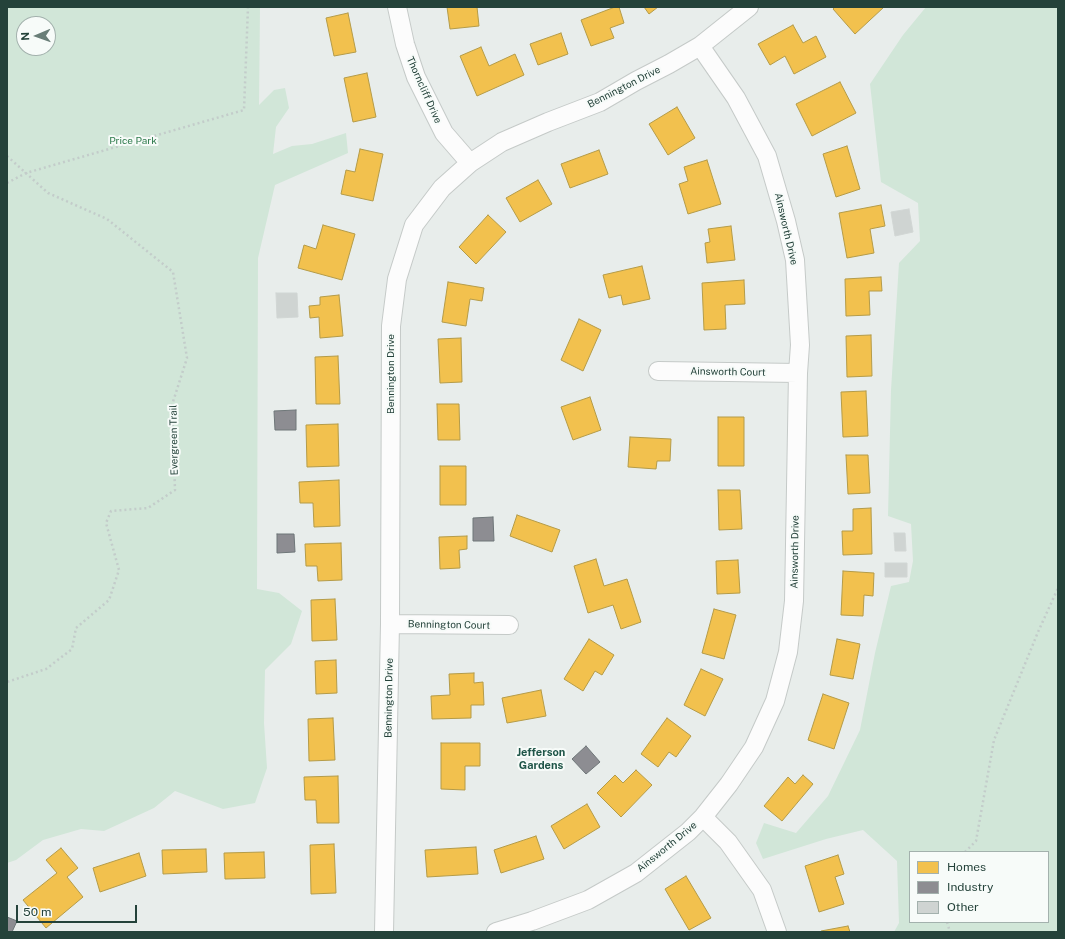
<!DOCTYPE html>
<html>
<head>
<meta charset="utf-8">
<style>
  body { margin:0 }
  #map { position:relative; width:1065px; height:939px; overflow:hidden; background:#e8edeb; font-family:"Public Sans",sans-serif }
  canvas { display:block }
  .frame { position:absolute; inset:0; border:8px solid #24423a; pointer-events:none }
  .legend { position:absolute; left:909px; top:851px; width:140px; height:72px; box-sizing:border-box; background:#f7fbf9; border:1px solid #a3b1ad; margin:0; padding:5px 7px; list-style:none; font-size:12px; color:#24423a }
  .legend li { display:flex; align-items:center; gap:8px; height:20px }
  .legend b { width:20px; border:1px solid #a3b1ad }
  .north { position:absolute; left:16px; top:16px; width:40px; height:40px; box-sizing:border-box; background:#f7fbf9; border:1px solid #a3b1ad; border-radius:50%; rotate:268deg; font-size:11px; font-weight:700; line-height:16px; text-align:center; color:#24423a }
  .north::after { content:''; display:block; margin:auto; width:14px; height:18px; background:#697e78; clip-path:polygon(50% 0,100% 100%,50% 72%,0 100%) }
  .scale { position:absolute; left:16px; top:905px; width:121px; height:18px; box-sizing:border-box; border:2px solid #24423a; border-top:0; padding-left:5px; font-size:12px; line-height:14px; white-space:nowrap; color:#24423a; -webkit-text-stroke:3px #f7fbf9; paint-order:stroke }
</style>
</head>
<body>
<div id="map">
<canvas width="1065" height="939"></canvas>
<div class="frame"></div>
<ul class="legend">
<li><b style="height:11px;background:#f2c14e"></b>Homes</li>
<li><b style="height:11px;background:#8d8d92"></b>Industry</li>
<li><b style="height:11px;background:#cfd4d2"></b>Other</li>
</ul>
<div class="north">N</div>
<div class="scale">50 m</div>
</div>
<script>
const c = document.querySelector('canvas').getContext('2d');
c.lineJoin = 'round';
function fill(path, color) { c.fillStyle = color; c.fill(path, 'evenodd'); }
const poly = rows => new Path2D(rows.map(r => 'M' + r).join(''));
function stroke(path, color, width, dash) { c.strokeStyle = color; c.lineWidth = width; c.lineCap = dash ? 'butt' : 'round'; c.setLineDash(dash || []); c.stroke(path); }
function write(font, color, halo, rows, align = 'center') {
  c.font = font + ' "Public Sans",sans-serif'; c.lineWidth = 4; c.setLineDash([]); c.textBaseline = 'middle'; c.strokeStyle = halo; c.fillStyle = color; for (const [text, x, y, turn = 0] of rows) {
    c.save(); c.translate(x, y); c.rotate((+turn || 0) * Math.PI / 180); c.textAlign = isNaN(turn) ? turn : align; if (halo) c.strokeText(text, 0, 0); c.fillText(text, 0, 0); c.restore();
  }
}
fill(poly([
  [7,7,260,7,259,105,274,90,285,88,289,108,276,127,273,154,292,146,312,144,346,133,348,153,275,185,258,258,257,589,279,593,302,611,291,644,265,670,264,723,267,768,255,803,223,809,175,791,154,808,104,831,81,829,43,840,16,860,7,863],
  [24,24,48,24,48,48,24,48],
  [926,7,1058,7,1058,932,894,932,899,923,897,861,863,830,826,839,763,859,756,843,764,823,796,833,828,796,860,730,875,653,891,586,909,582,913,561,911,524,888,516,891,390,899,263,920,241,918,203,881,182,870,84,903,35],
  [910,852,1048,852,1048,922,910,922]
]), '#d1e6d8');
const homes = poly([
  [447,7,477,7,479,26,450,29,447,7],
  [615,7,619,7,624,23,610,28,614,38,591,46,581,20,615,7],
  [644,7,658,7,649,14,644,7],
  [835,7,884,7,855,34,833,9,835,7],
  [348,13,356,52,334,56,326,18,348,13],
  [793,25,803,43,816,36,826,57,794,74,785,56,770,65,758,44,793,25],
  [561,33,568,54,538,65,530,44,561,33],
  [481,47,489,66,515,54,524,75,477,96,460,56,481,47],
  [367,73,376,117,353,122,344,78,367,73],
  [840,82,856,113,812,136,796,104,840,82],
  [677,107,695,138,668,155,649,124,677,107],
  [847,146,860,189,836,197,823,154,847,146],
  [360,149,383,154,373,201,341,194,346,170,355,172,360,149],
  [599,150,608,174,570,188,561,164,599,150],
  [707,160,721,204,688,214,679,184,688,181,684,167,707,160],
  [538,180,552,204,520,222,506,198,538,180],
  [881,205,885,226,870,229,874,253,847,258,839,213,881,205],
  [488,215,506,232,476,264,459,247,488,215],
  [323,225,355,234,342,280,298,268,304,245,316,249,323,225],
  [731,226,735,260,707,263,705,243,710,242,708,229,731,226],
  [642,266,650,299,623,305,621,295,609,298,603,275,642,266],
  [881,277,882,291,869,291,870,315,846,316,845,279,881,277],
  [744,280,745,304,725,305,726,329,704,330,702,283,744,280],
  [448,282,484,288,482,301,470,299,466,326,442,322,448,282],
  [339,295,343,336,320,338,319,317,310,318,309,306,320,305,320,297,339,295],
  [579,319,601,330,583,371,561,360,579,319],
  [871,335,872,376,847,377,846,336,871,335],
  [461,338,462,382,440,383,438,339,461,338],
  [338,356,340,404,316,404,315,357,338,356],
  [866,391,868,436,843,437,841,392,866,391],
  [590,397,601,430,573,440,561,407,590,397],
  [437,404,459,404,460,440,438,440,437,404],
  [718,417,744,417,744,466,718,466,718,417],
  [338,424,339,466,307,467,306,425,338,424],
  [630,437,671,439,670,461,657,461,656,469,628,467,630,437],
  [846,455,868,455,870,493,848,494,846,455],
  [440,466,466,466,466,505,440,505,440,466],
  [339,480,340,526,314,527,313,503,300,503,299,482,339,480],
  [718,490,740,490,742,529,719,530,718,490],
  [871,508,872,554,843,555,842,531,853,531,853,509,871,508],
  [517,515,560,530,552,552,510,536,517,515],
  [467,536,467,549,459,550,460,568,440,569,439,537,467,536],
  [341,543,342,580,318,581,317,566,306,566,305,544,341,543],
  [596,559,604,586,627,579,641,622,621,629,613,605,588,613,574,566,596,559],
  [738,560,740,593,717,594,716,561,738,560],
  [843,571,874,573,873,596,864,595,863,616,841,615,843,571],
  [335,599,337,640,312,641,311,600,335,599],
  [714,609,736,615,724,659,702,653,714,609],
  [589,639,614,655,602,675,595,671,583,691,564,679,589,639],
  [837,639,860,644,853,679,830,675,837,639],
  [336,660,337,693,316,694,315,661,336,660],
  [701,669,723,679,705,716,684,705,701,669],
  [474,673,474,683,483,682,484,705,471,705,471,718,432,719,431,696,450,695,449,674,474,673],
  [541,690,546,716,507,723,502,698,541,690],
  [823,694,849,703,834,749,808,740,823,694],
  [333,718,335,760,309,761,308,719,333,718],
  [667,718,691,736,676,757,669,752,658,767,641,754,667,718],
  [441,743,480,743,480,766,465,766,465,790,441,789,441,743],
  [636,770,652,785,621,817,597,793,615,775,623,783,636,770],
  [803,775,813,784,782,821,764,806,788,777,795,784,803,775],
  [338,776,339,823,317,823,316,800,305,800,304,777,338,776],
  [587,804,600,827,564,849,551,826,587,804],
  [536,836,544,859,501,873,494,850,536,836],
  [334,844,336,893,311,894,310,845,334,844],
  [476,847,478,874,427,877,425,850,476,847],
  [61,848,78,868,67,877,83,897,46,928,23,900,57,873,46,860,61,848],
  [206,849,207,872,163,874,162,850,206,849],
  [264,852,265,878,225,879,224,853,264,852],
  [139,853,146,876,100,892,93,868,139,853],
  [838,855,844,874,835,877,844,904,819,912,805,866,838,855],
  [686,876,711,918,689,930,665,889,686,876],
  [848,926,850,932,821,932,821,931,848,926]
]);
fill(homes, '#f2c14e');
stroke(homes, '#b49b48', 1);
const industry = poly([
  [296,410,296,430,275,430,274,411,296,410],
  [493,517,494,541,473,541,473,518,493,517],
  [277,534,294,534,295,552,277,553,277,534],
  [586,746,600,762,586,774,572,759,586,746],
  [7,917,17,921,12,932,7,932,7,917]
]);
fill(industry, '#8d8d92');
stroke(industry, '#6e7678', 1);
const building = poly([
  [909,209,913,232,895,236,891,212,909,209],
  [276,293,297,293,298,317,277,318,276,293],
  [894,533,905,533,906,551,895,551,894,533],
  [885,563,907,563,907,577,885,577,885,563]
]);
fill(building, '#cfd4d2');
stroke(building, '#d1d6d4', 1);
const minor = poly([
  [397,7,405,44,416,77,444,133,470,163],
  [658,371,798,373],
  [390,624,509,625],
  [703,817,728,842,762,890,777,932],
  [384,932,390,624,391,326,397,279,414,225,442,188,470,163,502,142,548,122,600,102,636,81,669,64,700,46,749,7],
  [496,932,532,921,588,900,636,873,688,832,703,817,729,784,754,747,775,701,788,652,794,601,798,373,800,345,795,260,786,221,767,156,736,98,700,46]
]);
stroke(minor, '#c5cac8', 20);
stroke(poly([
  [7,156,48,193,107,219,173,272,187,358,172,405,175,490,148,508,111,511,106,523,119,570,109,600,76,628,72,649,46,669,7,682],
  [7,183,26,173,244,110,248,7],
  [965,852,976,841,994,740,1038,632,1058,588],
  [947,922,950,932]
]), '#c3ccca', 2.5, [2, 3]);
stroke(minor, '#fcfcfc', 18);
write('10px', '#24423a', '#f7fbf9', [
  ["Bennington Drive",624,87,-27],
  ["Thorncliff Drive",424,90,66],
  ["Ainsworth Drive",786,229,77],
  ["Ainsworth Court",728,372,1],
  ["Bennington Drive",391,374,-90],
  ["Evergreen Trail",174,440,-91],
  ["Ainsworth Drive",795,552,-89],
  ["Bennington Court",449,625,1],
  ["Bennington Drive",389,698,-89],
  ["Ainsworth Drive",667,847,-39]
]);
write('10px', '#2d7a4b', '#f7fbf9', [
  ["Price Park",133,141]
]);
write('bold 11px', '#1f5548', '#f7fbf9', [
  ["Jefferson",541,753],
  ["Gardens",541,766]
]);
</script>
</body>
</html>
